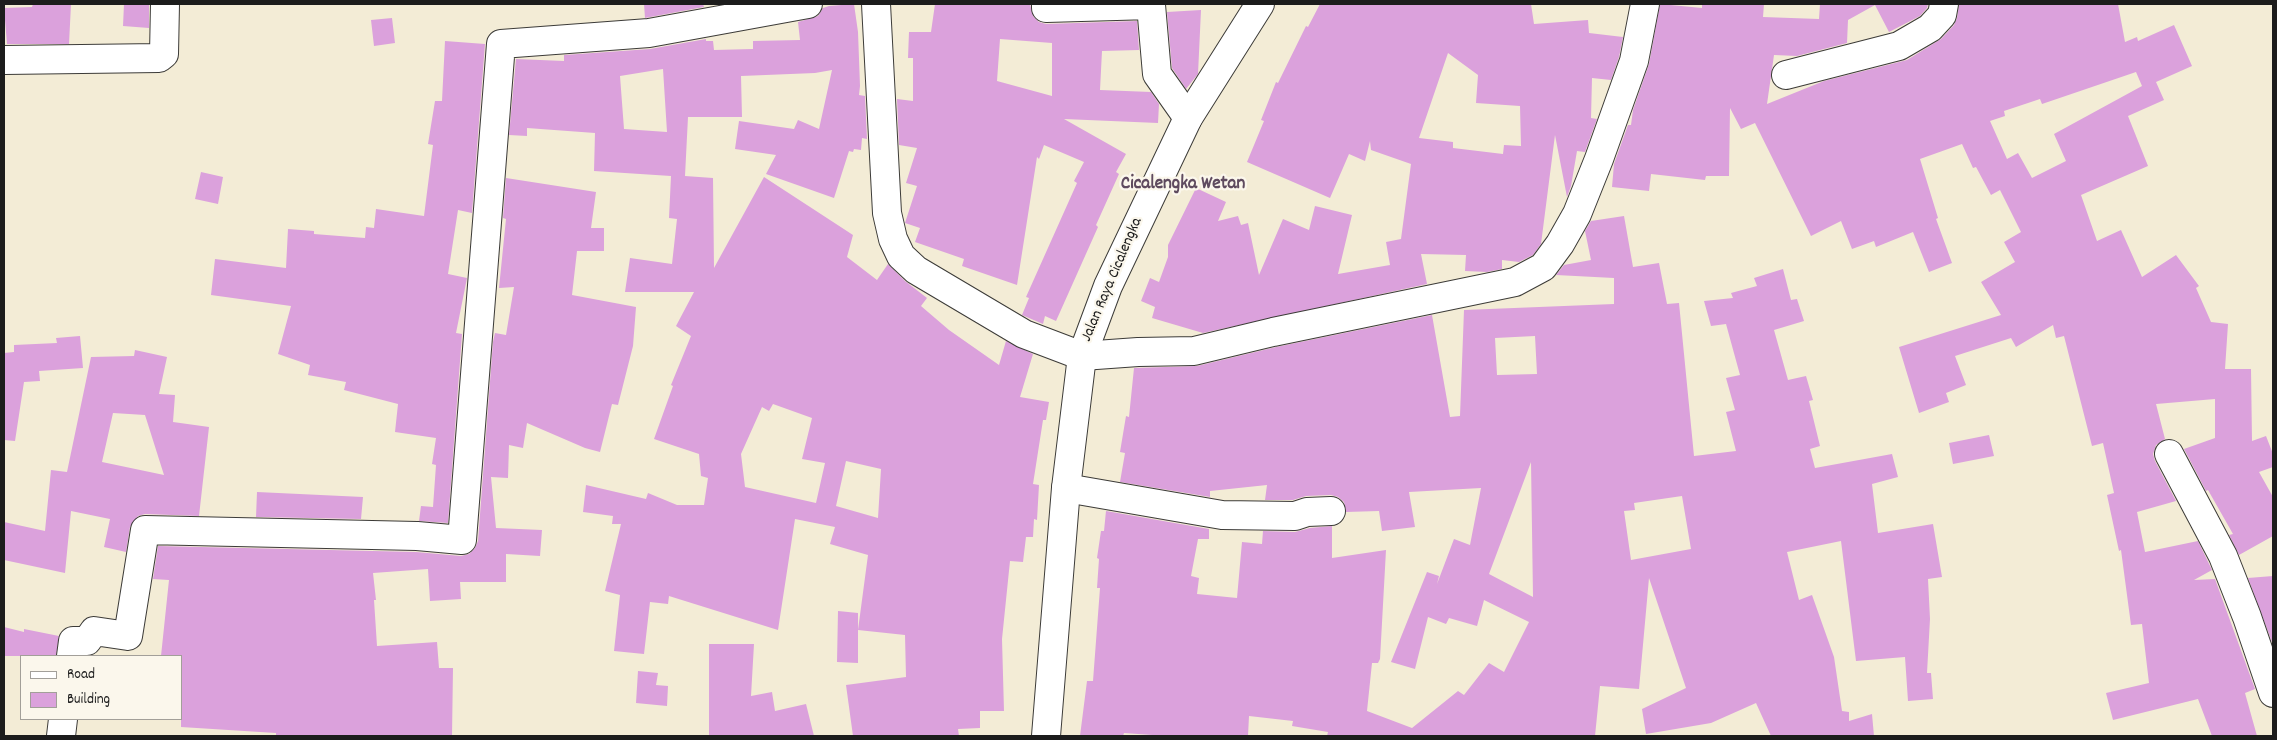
<!DOCTYPE html>
<html>
<head>
<meta charset="utf-8">
<style>
  body { margin:0 }
  #map { position:relative; width:2277px; height:740px; overflow:hidden; background:#f3ecd6; font-family:Dekko,sans-serif }
  canvas { display:block }
  .frame { position:absolute; inset:0; border:5px solid #1c1c1c; pointer-events:none }
  .legend { position:absolute; left:20px; top:655px; width:162px; height:65px; box-sizing:border-box; background:#fbf7ec; border:1px solid #a29f99; margin:0; padding:6px 9px; list-style:none; font-size:15px; color:#1c1c1c }
  .legend li { display:flex; align-items:center; gap:10px; height:25px }
  .legend b { width:25px; border:1px solid #a29f99 }
</style>
</head>
<body>
<div id="map">
<canvas width="2277" height="740"></canvas>
<div class="frame"></div>
<ul class="legend">
<li><b style="height:6px;background:#fff"></b>Road</li>
<li><b style="height:14px;background:#dba1dc"></b>Building</li>
</ul>
</div>
<script>
const c = document.querySelector('canvas').getContext('2d');
c.lineJoin = 'round';
function fill(path, color) { c.fillStyle = color; c.fill(path, 'evenodd'); }
const poly = rows => new Path2D(rows.map(r => 'M' + r).join(''));
function stroke(path, color, width, dash) { c.strokeStyle = color; c.lineWidth = width; c.lineCap = dash ? 'butt' : 'round'; c.setLineDash(dash || []); c.stroke(path); }
function write(font, color, halo, rows, align = 'center') {
  c.font = font + ' Dekko,sans-serif'; c.lineWidth = 4.5; c.setLineDash([]); c.textBaseline = 'middle'; c.strokeStyle = halo; c.fillStyle = color; for (const [text, x, y, turn = 0] of rows) {
    c.save(); c.translate(x, y); c.rotate((+turn || 0) * Math.PI / 180); c.textAlign = isNaN(turn) ? turn : align; if (halo) c.strokeText(text, 0, 0); c.fillText(text, 0, 0); c.restore();
  }
}
fill(poly([
  [33,4,71,4,69,44,7,44,4,8,32,7],
  [124,4,149,4,149,28,123,26],
  [644,4,703,4,704,7,645,18],
  [854,4,858,32,860,86,859,95,865,96,867,139,862,138,861,150,854,149,853,152,849,151,834,198,766,174,776,155,735,149,739,121,794,129,798,120,819,129,832,70,815,73,741,76,742,117,688,117,685,176,713,178,714,268,764,177,853,235,847,257,877,280,888,264,905,281,927,298,921,306,949,330,999,365,1006,341,1033,354,1020,397,1049,402,1046,420,1043,420,1033,484,1039,485,1037,520,1034,519,1033,537,1026,537,1023,562,1010,561,1002,639,1004,711,980,711,980,728,958,729,959,736,853,736,846,685,906,677,905,635,858,630,868,555,830,544,835,527,795,519,778,630,669,596,668,604,650,602,644,654,614,651,620,595,605,591,621,524,612,524,613,516,583,512,586,485,646,499,648,493,677,505,704,505,708,478,701,476,699,454,654,439,673,386,671,385,691,336,676,326,694,292,625,292,630,258,672,264,677,219,669,218,671,176,594,171,595,133,527,128,527,136,509,135,516,59,564,61,564,55,650,49,706,39,706,41,713,41,714,50,753,49,753,41,800,40,798,22,818,16,823,8,829,6],
  [663,69,667,132,624,129,620,76],
  [773,404,812,418,802,459,825,463,816,503,745,487,741,454,762,407,769,411],
  [846,461,881,469,878,518,836,506],
  [935,4,1030,4,1033,16,1039,22,1046,24,1137,21,1139,50,1102,51,1100,90,1151,92,1159,104,1158,123,1064,119,1126,154,1116,172,1119,174,1096,225,1098,227,1056,321,1045,316,1043,324,1022,315,1029,298,1026,297,1077,183,1074,181,1084,162,1044,145,1039,159,1037,157,1017,285,962,266,964,259,915,242,920,228,905,223,917,186,906,183,917,148,899,145,897,99,913,101,913,58,908,58,909,32,931,32],
  [1000,39,1052,43,1052,96,997,81],
  [1320,4,1531,4,1534,24,1588,20,1589,33,1623,37,1619,57,1611,80,1592,78,1591,118,1597,119,1585,152,1577,151,1571,186,1567,197,1555,135,1541,244,1533,255,1519,262,1502,260,1502,269,1487,272,1465,271,1466,255,1421,254,1427,284,1203,333,1152,318,1155,307,1141,301,1150,278,1159,282,1168,257,1168,245,1196,188,1226,202,1218,221,1238,216,1241,225,1248,223,1259,275,1283,219,1309,230,1315,206,1352,215,1338,274,1390,265,1386,242,1401,239,1411,164,1371,150,1370,141,1365,161,1349,154,1330,198,1247,162,1264,121,1261,120,1276,82,1278,83,1306,26,1308,27],
  [1448,53,1478,75,1476,103,1520,106,1521,146,1504,145,1503,154,1453,148,1453,142,1419,138],
  [1660,4,1702,8,1702,4,1764,4,1763,17,1819,19,1820,4,1928,4,1927,8,1920,16,1889,32,1875,5,1848,20,1847,43,1797,56,1774,55,1767,104,1824,81,1907,60,1941,39,1954,25,1957,18,1959,4,2118,4,2125,42,2137,37,2138,41,2174,25,2192,66,2156,82,2164,100,2128,116,2148,166,2081,195,2097,241,2121,230,2142,277,2176,255,2199,286,2196,288,2211,322,2228,324,2225,369,2251,369,2252,441,2266,436,2273,454,2273,467,2259,472,2273,497,2273,536,2239,555,2229,535,2233,534,2208,490,2206,491,2184,449,2215,438,2215,399,2156,404,2165,439,2156,445,2153,454,2155,461,2176,501,2137,512,2145,552,2198,541,2212,570,2194,580,2215,579,2255,689,2245,693,2257,736,2212,736,2198,699,2113,720,2106,693,2149,683,2142,624,2131,625,2121,550,2119,551,2107,495,2114,493,2103,443,2092,446,2064,336,2056,338,2053,325,2016,347,2011,338,1955,356,1966,385,1946,393,1949,402,1919,413,1899,347,2001,315,1981,282,2015,262,2004,242,2021,232,2000,190,1991,195,1976,167,1973,168,1962,144,1920,159,1938,218,1936,219,1952,263,1929,272,1913,232,1876,247,1874,241,1852,249,1841,221,1811,236,1755,123,1741,129,1730,108,1729,176,1706,176,1705,180,1651,174,1649,191,1612,187,1614,164,1628,125,1631,125,1633,110,1649,64],
  [2136,72,2142,86,2054,134,2066,161,2032,178,2018,153,2007,159,1990,121,2005,116,2004,111,2040,99,2042,104],
  [1201,10,1198,74,1186,89,1172,68,1167,12],
  [392,18,395,43,374,46,371,20],
  [445,41,485,44,472,213,458,210,448,274,467,278,456,333,462,334,448,523,419,521,421,506,433,507,436,465,432,464,436,438,395,432,398,404,344,390,346,382,308,375,310,365,278,354,291,306,211,295,215,259,286,268,288,229,314,231,314,234,365,238,366,227,374,228,376,209,424,216,433,145,428,144,435,101,442,101],
  [201,172,223,177,218,204,195,199],
  [506,178,596,192,591,228,604,228,604,251,577,251,572,295,636,307,633,346,618,405,612,404,600,452,585,448,527,423,523,448,509,445,508,478,491,477,496,528,542,530,540,556,506,554,506,582,460,582,461,599,430,601,428,569,373,573,376,600,374,600,377,646,437,642,439,668,453,668,452,736,276,736,276,733,181,727,181,656,161,656,169,580,153,579,158,546,416,552,461,556,469,554,475,548,478,541,493,342,495,333,506,335,514,287,499,288,506,219,503,218],
  [1624,216,1633,267,1659,263,1667,304,1679,303,1694,456,1736,451,1726,412,1735,410,1726,378,1740,375,1726,324,1711,326,1704,301,1733,298,1731,293,1757,286,1754,278,1783,269,1791,300,1797,299,1804,321,1774,330,1788,380,1806,376,1813,400,1809,401,1820,446,1810,449,1815,468,1892,454,1898,477,1872,484,1878,533,1933,524,1942,577,1928,579,1930,619,1927,673,1931,673,1933,699,1908,701,1905,657,1856,661,1841,541,1787,552,1799,600,1812,595,1834,657,1842,711,1849,712,1849,721,1872,714,1874,736,1771,736,1756,703,1711,723,1646,734,1642,709,1686,688,1649,578,1639,689,1600,686,1595,736,1327,736,1328,732,1292,726,1293,721,1249,716,1248,736,1166,736,1124,733,1123,736,1080,736,1087,681,1093,681,1100,588,1097,588,1099,559,1097,558,1101,531,1104,531,1106,511,1209,529,1209,539,1198,539,1191,576,1199,578,1197,594,1237,598,1242,542,1262,544,1263,531,1295,532,1310,528,1332,526,1332,558,1386,550,1380,659,1378,663,1372,663,1367,711,1412,728,1458,691,1464,695,1489,663,1504,672,1529,622,1484,600,1477,626,1449,618,1446,624,1428,617,1415,669,1391,662,1427,572,1439,576,1437,584,1454,539,1470,545,1481,488,1409,492,1415,527,1382,531,1379,511,1346,512,1344,502,1338,497,1331,495,1306,496,1293,500,1265,500,1267,485,1210,491,1210,497,1120,482,1125,453,1120,452,1126,416,1129,417,1134,368,1197,366,1276,347,1432,315,1450,417,1460,416,1464,310,1614,304,1614,278,1556,275,1564,265,1591,260,1585,231,1591,221],
  [1535,336,1537,374,1497,375,1495,338],
  [1531,462,1533,597,1489,574],
  [1682,496,1691,549,1631,560,1624,511,1635,510,1634,503],
  [80,336,83,368,39,371,40,381,24,382,15,441,4,440,4,353,14,352,14,345,57,343,56,338],
  [135,350,167,357,159,394,175,395,173,422,209,427,199,516,145,514,138,516,130,527,126,552,104,547,110,519,71,511,65,573,4,560,4,522,45,531,51,470,67,472,91,357,134,356],
  [113,413,145,415,164,475,102,462],
  [1989,435,1994,456,1953,464,1949,443],
  [257,492,363,497,361,519,256,517],
  [2273,576,2273,645,2248,578],
  [838,611,858,613,858,663,837,662],
  [4,627,24,632,24,629,59,636,56,656,4,656],
  [709,644,754,644,751,696,772,692,775,711,806,704,814,736,709,736],
  [638,671,658,673,656,685,668,686,667,706,636,703]
]), '#dba1dc');
const minor = poly([
  [876,4,887,213,893,239,901,256,916,270,1024,334,1082,356,1138,352,1194,351,1273,332,1515,282,1543,267,1560,244,1577,214,1599,159,1634,61,1645,4],
  [1046,4,1046,8,1151,5,1157,74,1188,118],
  [4,60,159,58,164,54,165,4],
  [1786,75,1899,46,1930,28,1942,15,1944,4],
  [2169,454,2223,556,2247,617,2273,693],
  [1066,488,1222,515,1295,516,1307,512,1331,511],
  [71,656,73,641,87,641,94,631,128,636,145,530,417,536,462,540,501,44,649,33,808,4],
  [61,736,63,719]
]);
const major = poly([
  [1046,736,1066,488,1082,356,1108,286,1188,118,1260,4]
]);
stroke(minor, '#3c3b38', 30);
stroke(major, '#3c3b38', 30);
stroke(minor, '#fff', 28);
stroke(major, '#fff', 28);
write('16px', '#1c1c1c', '#fbf7ec', [
  ["Jalan Raya Cicalengka",1113,280,-67]
]);
write('bold 19px', '#5f4b5f', '#fbf7ec', [
  ["Cicalengka Wetan",1183,185]
]);
</script>
</body>
</html>
